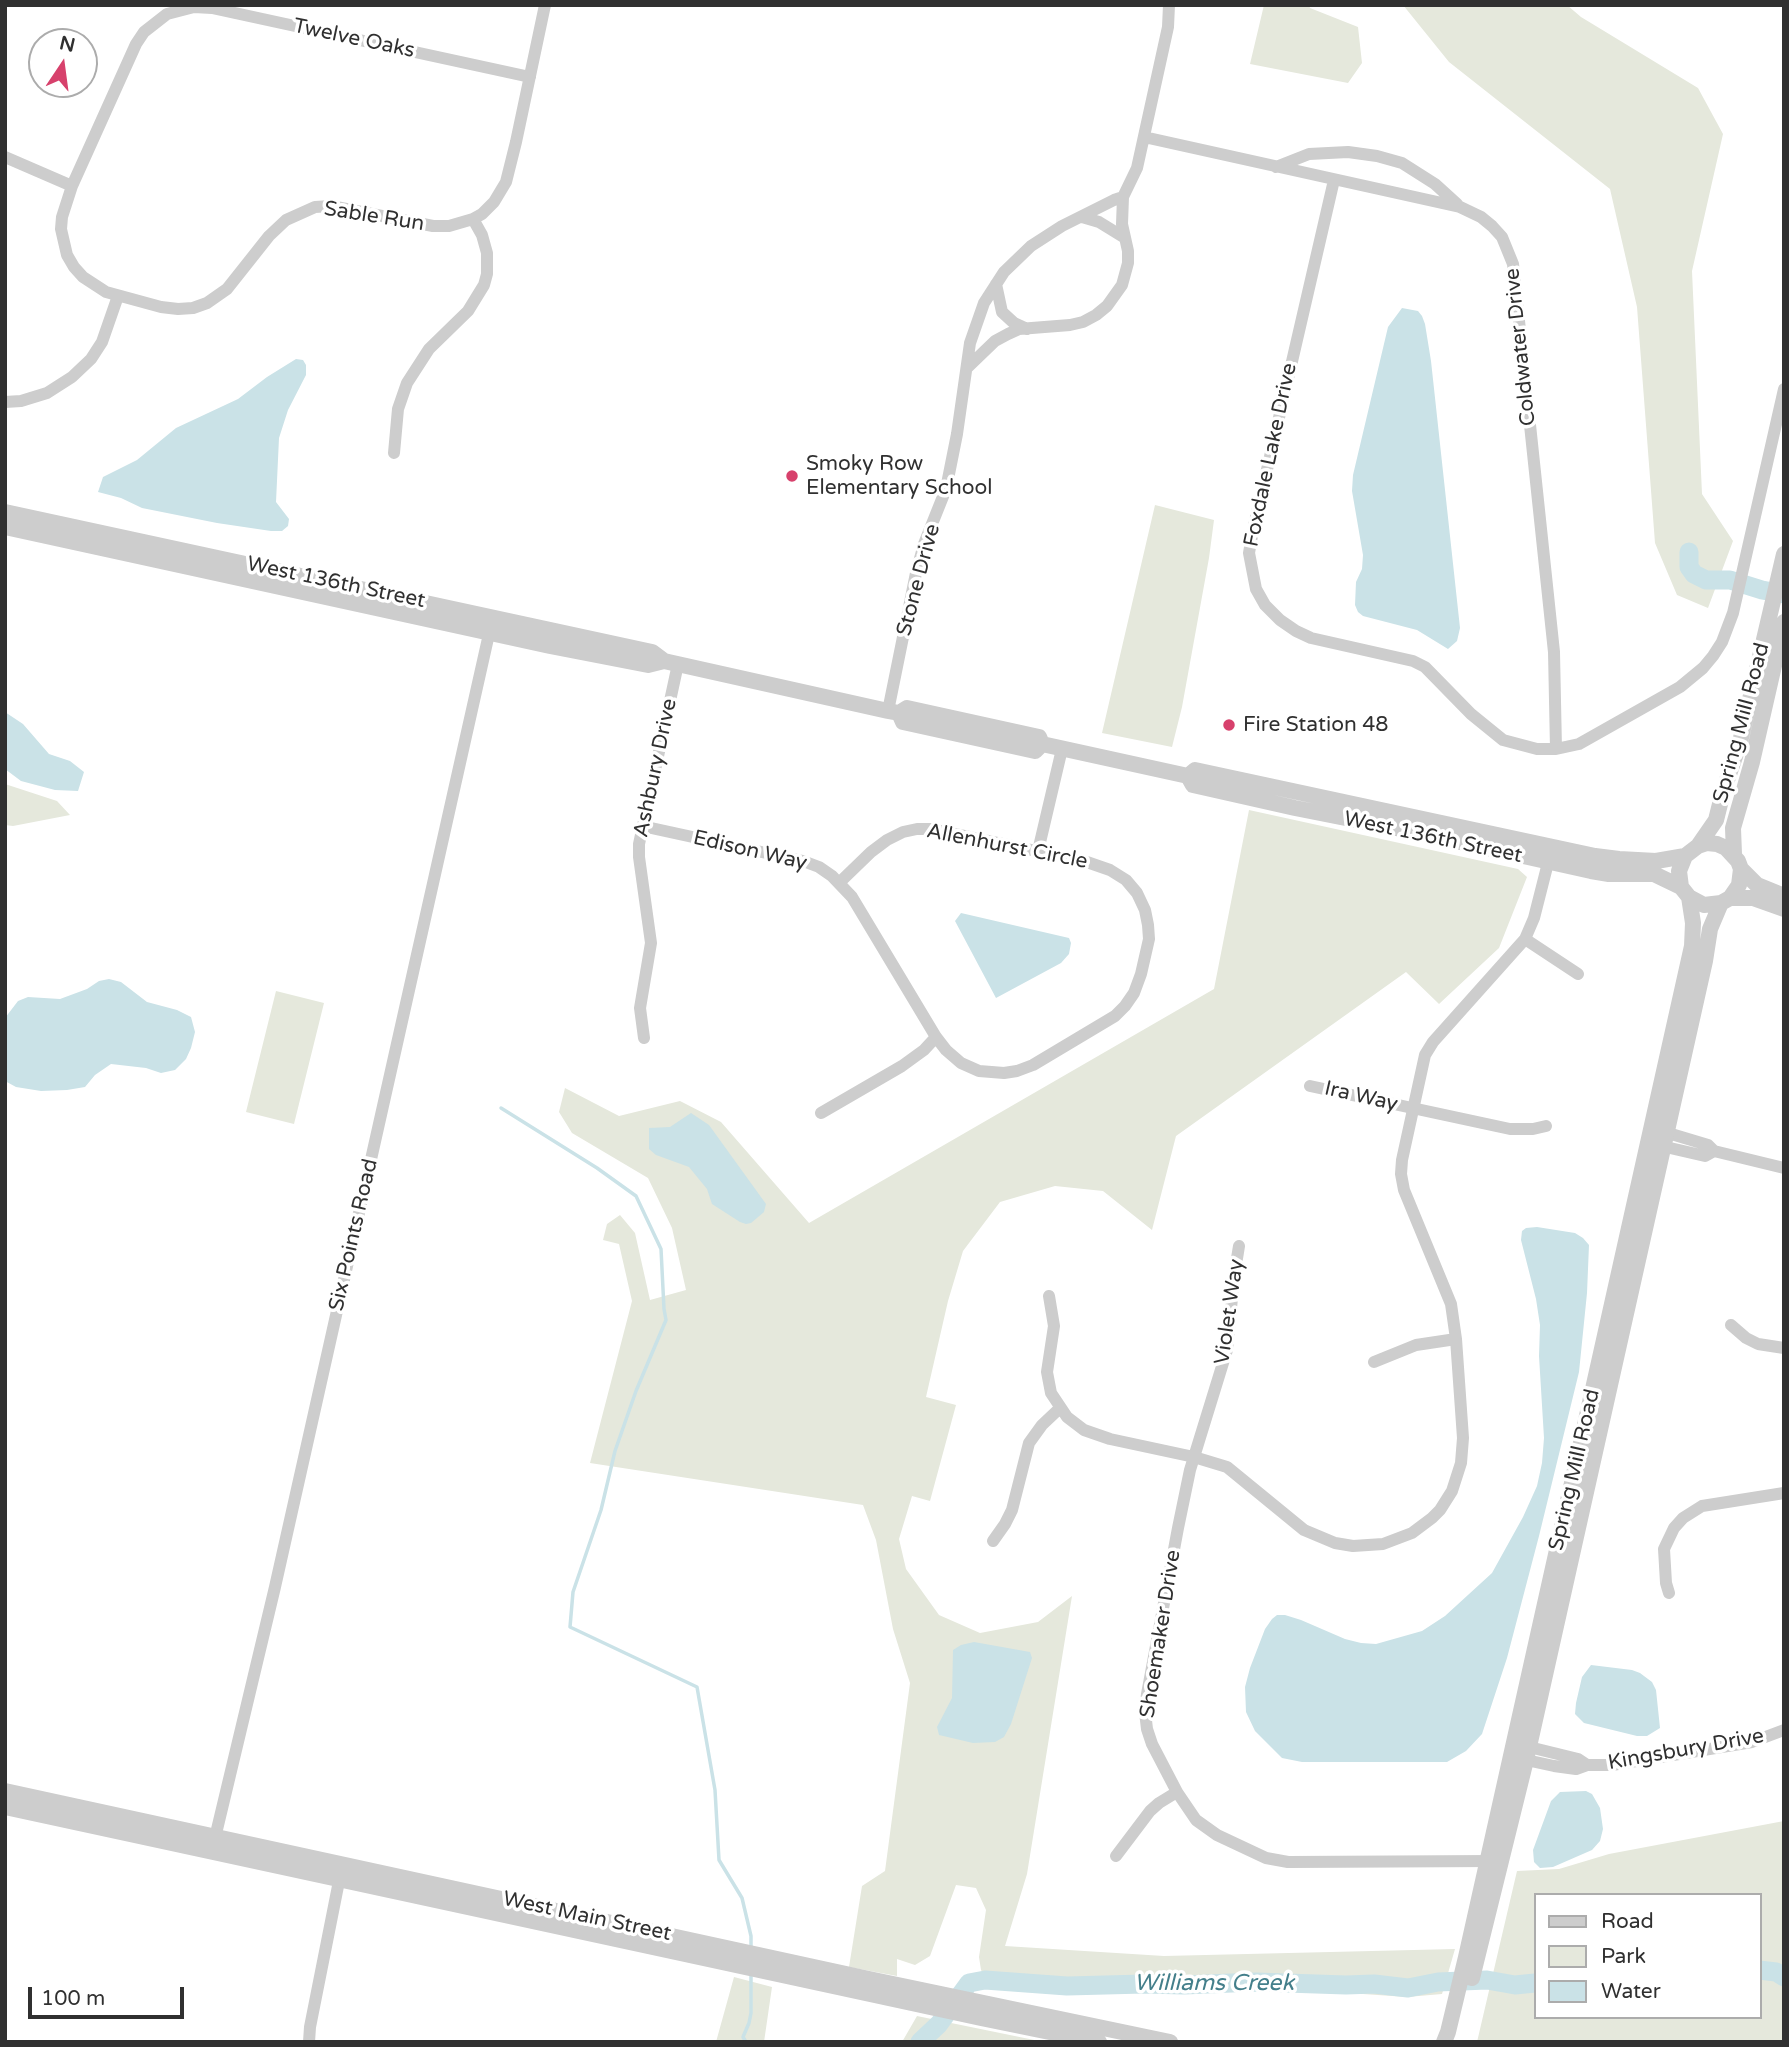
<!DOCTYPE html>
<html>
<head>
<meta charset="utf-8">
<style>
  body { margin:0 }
  #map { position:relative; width:1789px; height:2047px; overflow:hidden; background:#fff; font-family:"Varela Round",sans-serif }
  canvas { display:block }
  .frame { position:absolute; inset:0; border:7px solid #303030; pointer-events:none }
  .legend { position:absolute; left:1534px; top:1893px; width:228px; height:126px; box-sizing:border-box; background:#fff; border:2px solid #acacac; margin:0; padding:9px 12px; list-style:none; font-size:21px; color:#303030 }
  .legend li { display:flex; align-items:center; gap:14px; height:35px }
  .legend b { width:35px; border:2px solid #acacac }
  .north { position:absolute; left:28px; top:28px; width:70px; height:70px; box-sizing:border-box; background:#fff; border:2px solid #acacac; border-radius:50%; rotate:13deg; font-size:19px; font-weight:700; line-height:28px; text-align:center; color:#303030 }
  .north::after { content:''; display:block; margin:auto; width:24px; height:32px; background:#d7416c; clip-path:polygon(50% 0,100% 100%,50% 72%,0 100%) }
  .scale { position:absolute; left:28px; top:1987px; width:156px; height:32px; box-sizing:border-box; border:4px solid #303030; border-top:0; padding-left:9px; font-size:21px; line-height:24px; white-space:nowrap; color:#303030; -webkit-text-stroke:5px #fff; paint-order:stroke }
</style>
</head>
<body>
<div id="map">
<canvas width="1789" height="2047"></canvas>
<div class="frame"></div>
<ul class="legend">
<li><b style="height:9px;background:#cdcdcd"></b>Road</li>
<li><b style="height:19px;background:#e5e8dc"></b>Park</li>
<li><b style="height:19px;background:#cae2e7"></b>Water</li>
</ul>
<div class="north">N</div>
<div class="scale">100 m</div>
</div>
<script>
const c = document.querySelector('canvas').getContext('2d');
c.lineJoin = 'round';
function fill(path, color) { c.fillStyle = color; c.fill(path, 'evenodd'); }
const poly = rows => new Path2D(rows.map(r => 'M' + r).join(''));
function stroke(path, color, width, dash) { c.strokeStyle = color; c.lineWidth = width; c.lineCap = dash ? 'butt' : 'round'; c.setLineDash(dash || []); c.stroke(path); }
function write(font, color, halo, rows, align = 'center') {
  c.font = font + ' "Varela Round",sans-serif'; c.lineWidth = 7; c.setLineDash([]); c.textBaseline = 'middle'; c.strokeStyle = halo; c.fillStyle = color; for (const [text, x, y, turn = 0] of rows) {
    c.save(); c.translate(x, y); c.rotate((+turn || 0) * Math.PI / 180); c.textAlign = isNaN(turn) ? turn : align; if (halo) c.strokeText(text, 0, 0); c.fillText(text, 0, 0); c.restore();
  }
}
fill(poly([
  [1264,5,1309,5,1310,8,1358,27,1362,63,1348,83,1250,64],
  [1403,5,1567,5,1581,17,1698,88,1723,134,1692,271,1702,494,1733,541,1708,608,1677,595,1655,543,1637,307,1610,189,1449,62],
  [1155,505,1214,520,1209,558,1182,707,1172,747,1102,733],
  [5,784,57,801,70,815,13,826,5,825],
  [1249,810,1518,869,1527,877,1499,948,1439,1004,1406,972,1176,1136,1152,1230,1103,1191,1055,1186,1000,1202,963,1251,948,1301,926,1397,956,1405,930,1501,912,1496,899,1539,906,1569,939,1615,980,1633,1038,1622,1072,1596,1027,1874,1005,1946,1164,1956,1455,1949,1442,1994,1407,1997,1289,1989,1060,1994,991,1987,981,1970,979,1957,986,1910,976,1888,956,1885,930,1956,915,1965,897,1959,897,1976,849,1967,862,1886,885,1871,910,1683,893,1629,876,1540,863,1505,590,1463,632,1301,619,1244,603,1240,607,1224,620,1215,635,1233,650,1300,686,1290,672,1228,648,1178,572,1133,559,1112,565,1088,619,1116,680,1101,721,1122,809,1223,1214,989],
  [276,991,324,1003,294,1124,246,1112],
  [1784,1821,1784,2042,1477,2042,1517,1871,1559,1869,1609,1854],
  [1535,1895,1759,1895,1759,2017,1535,2017],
  [734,1977,772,1987,764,2042,716,2042],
  [917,2016,1044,2042,902,2042]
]), '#e5e8dc');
fill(poly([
  [1402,308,1418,311,1422,316,1425,324,1431,361,1460,628,1457,641,1448,649,1417,630,1363,616,1358,612,1355,605,1356,582,1362,569,1363,555,1352,491,1353,475,1388,327],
  [296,359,303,360,306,365,306,375,288,410,279,438,276,502,289,519,288,526,282,531,271,531,217,523,142,508,121,498,98,492,103,477,137,460,176,428,238,399,267,377],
  [5,712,23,724,49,754,70,761,84,772,78,791,55,790,21,781,5,769],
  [961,913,1069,938,1071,943,1069,954,1061,963,996,998,955,921],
  [109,979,121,982,147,1002,177,1010,191,1017,195,1032,191,1048,186,1059,175,1070,161,1073,146,1068,111,1064,95,1075,85,1087,67,1090,41,1091,16,1087,5,1081,5,1018,18,1001,28,997,60,999,87,989,99,981],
  [691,1113,709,1125,766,1204,764,1212,751,1223,746,1224,740,1222,712,1204,707,1189,689,1167,656,1155,649,1149,649,1128,670,1127],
  [1537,1227,1575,1233,1583,1238,1589,1245,1587,1293,1579,1372,1539,1536,1507,1658,1482,1734,1466,1751,1447,1762,1302,1762,1282,1758,1255,1731,1246,1712,1245,1687,1250,1668,1265,1629,1272,1619,1277,1615,1285,1615,1301,1620,1345,1639,1361,1643,1376,1644,1422,1631,1445,1616,1492,1573,1523,1517,1537,1486,1542,1463,1544,1438,1539,1356,1540,1325,1536,1299,1521,1240,1522,1231,1526,1228],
  [974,1642,1030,1652,1032,1658,1011,1724,1004,1737,995,1742,973,1743,939,1735,937,1727,952,1698,953,1650,961,1645],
  [1591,1665,1632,1670,1640,1673,1652,1682,1656,1690,1660,1728,1647,1736,1637,1736,1584,1723,1575,1714,1576,1703,1582,1677],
  [1586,1791,1592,1794,1600,1808,1603,1829,1600,1841,1592,1850,1553,1867,1540,1868,1534,1862,1533,1850,1551,1801,1560,1792]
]), '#cae2e7');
stroke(poly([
  [501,1108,597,1168,636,1196,661,1249,664,1309,666,1320,636,1391,615,1451,601,1510,573,1592,570,1627,697,1687,715,1790,719,1860,742,1898,751,1936,751,1948],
  [746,2042,743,2037,749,2023,751,2013,751,1973]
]), '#cae2e7', 3.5);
stroke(poly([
  [1689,552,1689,567,1694,574,1706,580,1730,580,1762,590,1784,594],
  [1759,1970,1776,1972,1784,1977],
  [920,2042,939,2024,969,1983,985,1980,1067,1986,1144,1984,1184,1985,1256,1982,1346,1985,1374,1984,1408,1988,1438,1982,1487,1980,1515,1985,1535,1983]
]), '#cae2e7', 19);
stroke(poly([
  [530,77,212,8,194,7,167,14,144,32,136,44,72,186,62,217,61,229,67,255,74,267,83,277,106,292,161,307,178,309,193,308,207,303,227,289,269,236,286,220,315,207,331,206,433,226,449,226,473,219,482,214,494,202,506,182,516,142,545,5],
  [1144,137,1460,207,1481,217,1492,226,1502,237,1513,264,1554,652,1556,749],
  [5,157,72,186],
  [1276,167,1309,154,1348,152,1377,156,1402,163,1435,184,1457,204],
  [1334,180,1253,530,1249,553,1256,589,1265,605,1280,620,1296,631,1311,638,1413,661,1425,667,1471,714,1503,740,1537,749,1556,749,1579,744,1680,687,1703,668,1713,656,1722,642,1733,613,1784,389],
  [1082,217,1099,222,1125,238],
  [996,284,1002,312,1014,323,1027,329],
  [968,367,995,341,1008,334,1019,329,1070,325,1083,322,1096,315,1107,306,1122,285,1128,263,1128,251,1122,224,1123,197,1137,168,1168,27,1169,5],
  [5,402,21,401,47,393,72,377,91,359,102,342,118,296],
  [394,453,398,409,407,383,429,349,468,311,484,285,487,274,487,253,482,235,473,219],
  [888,711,916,573,924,544,946,489,957,434,970,343,984,303,1004,272,1031,246,1062,226,1114,200,1123,197],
  [642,826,803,861,819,867,832,876,852,897,936,1037,946,1050,961,1063,979,1071,1004,1073,1017,1071,1033,1065,1115,1016,1125,1006,1134,993,1141,974,1149,939,1148,925,1145,910,1137,893,1126,880,1110,870,1084,861,932,829,917,829,903,832,887,840,871,852,840,882],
  [1038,851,1062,749],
  [1525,939,1578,974],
  [644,1038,640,1008,651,943,639,857,639,844,678,664],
  [1310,1086,1510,1129,1533,1129,1546,1126],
  [821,1113,902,1066,924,1050,936,1037],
  [1658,1130,1708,1145,1714,1151,1784,1168],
  [1657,1145,1705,1156,1714,1151],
  [1239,1246,1234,1277,1227,1350,1190,1470,1178,1528,1147,1694,1145,1712,1147,1729,1152,1744,1177,1792,1196,1820,1217,1835,1266,1858,1288,1862,1494,1861],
  [1049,1296,1054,1326,1047,1372,1051,1393,1067,1417,1084,1430,1110,1439,1194,1457,1227,1467,1304,1530,1335,1543,1353,1546,1383,1544,1412,1533,1432,1518,1440,1510,1452,1491,1461,1463,1463,1438,1456,1339,1451,1304,1404,1190,1401,1174,1402,1160,1425,1055,1433,1042,1525,939,1534,918,1550,855],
  [1731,1325,1746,1338,1758,1344,1784,1348],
  [1374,1362,1416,1345,1456,1339],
  [993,1541,1005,1524,1012,1510,1029,1443,1042,1425,1060,1408],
  [1669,1593,1666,1583,1664,1549,1674,1528,1683,1518,1702,1506,1784,1493],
  [1521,1745,1578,1759,1587,1765],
  [1517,1758,1554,1766,1576,1769,1587,1765,1612,1765,1752,1742,1784,1730],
  [214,1842,275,1587,491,625],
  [1116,1856,1150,1811,1159,1803,1177,1792],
  [309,2042,310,2027,341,1871]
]), '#cdcdcd', 12);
stroke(poly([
  [5,512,652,652,664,661,888,711,899,713,907,708,1039,737,1042,744,1188,776,1193,785,1295,808,1406,830,1591,871,1609,874,1654,874,1681,887],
  [5,527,550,646,648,665,664,661],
  [899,713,903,722,1035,751,1042,744],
  [1188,776,1195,770,1595,856,1619,859,1656,861,1685,856],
  [1698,846,1707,843,1717,844,1726,848,1738,861,1741,869,1739,885,1730,898,1721,903,1704,905,1689,897,1681,887,1679,871,1685,856,1698,846,1716,820,1723,792,1740,742,1784,554],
  [1734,854,1733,828,1752,762,1784,622],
  [1741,869,1757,885,1784,896],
  [1730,898,1753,898,1784,909],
  [5,1791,869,1979,1170,2042],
  [5,1807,981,2018,1099,2042],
  [1472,1978,1526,1760,1705,961,1710,929,1721,903],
  [1444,2042,1448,2032,1466,1957,1692,946,1693,923,1689,897]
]), '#cdcdcd', 16);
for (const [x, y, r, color] of [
  [792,476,7,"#d7416c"],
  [1229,725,7,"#d7416c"]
]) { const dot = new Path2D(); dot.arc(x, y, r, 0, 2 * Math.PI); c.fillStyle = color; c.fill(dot); stroke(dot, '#fff', 2.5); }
write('21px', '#303030', '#fff', [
  ["Twelve Oaks",354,39,12],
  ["Sable Run",374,217,9],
  ["Coldwater Drive",1521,347,-96],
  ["Foxdale Lake Drive",1271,455,-78],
  ["Stone Drive",919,580,-75],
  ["West 136th Street",336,583,12],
  ["Spring Mill Road",1742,723,-75],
  ["Ashbury Drive",656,768,-78],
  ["West 136th Street",1433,838,12],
  ["Allenhurst Circle",1007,847,11],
  ["Edison Way",750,851,13],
  ["Ira Way",1361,1097,13],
  ["Six Points Road",354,1235,-77],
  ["Violet Way",1230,1312,-82],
  ["Spring Mill Road",1575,1470,-77],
  ["Shoemaker Drive",1161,1634,-81],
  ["Kingsbury Drive",1686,1750,-10],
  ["West Main Street",587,1917,12]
]);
write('21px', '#303030', '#fff', [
  ["Smoky Row",806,464],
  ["Elementary School",806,488],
  ["Fire Station 48",1243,725]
], 'left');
write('italic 23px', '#447f8b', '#fff', [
  ["Williams Creek",1214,1984]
]);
</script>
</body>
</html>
